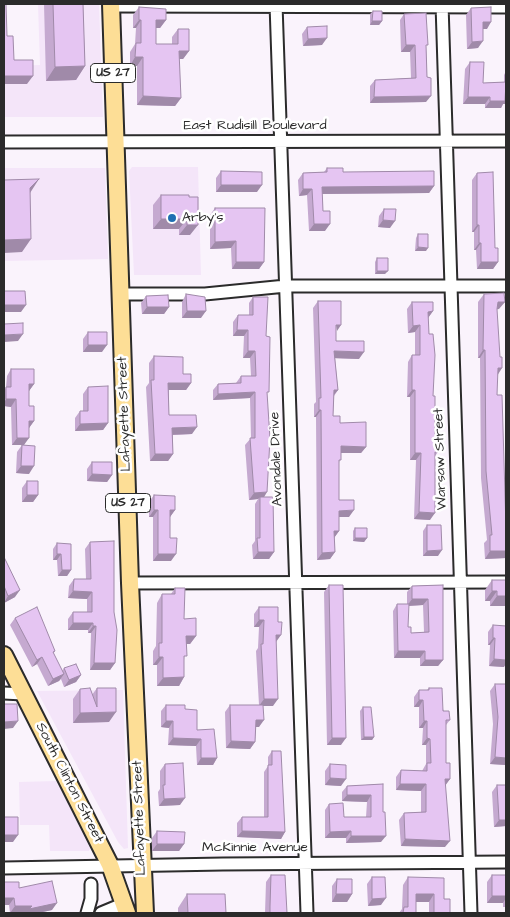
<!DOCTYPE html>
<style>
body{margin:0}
#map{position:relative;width:510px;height:917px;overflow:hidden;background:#faf3fc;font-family:"Architects Daughter",sans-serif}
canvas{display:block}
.frame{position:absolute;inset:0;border:5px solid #2b2b2b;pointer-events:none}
</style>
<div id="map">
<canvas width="510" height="917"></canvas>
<div class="frame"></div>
</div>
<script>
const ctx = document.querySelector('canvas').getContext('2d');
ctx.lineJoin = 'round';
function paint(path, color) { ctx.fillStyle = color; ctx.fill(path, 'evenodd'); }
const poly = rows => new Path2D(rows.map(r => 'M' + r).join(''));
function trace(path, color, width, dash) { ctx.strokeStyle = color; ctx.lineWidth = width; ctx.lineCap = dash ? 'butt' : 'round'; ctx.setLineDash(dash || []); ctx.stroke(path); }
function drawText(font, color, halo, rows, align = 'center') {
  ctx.font = font + ' "Architects Daughter",sans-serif'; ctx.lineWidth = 5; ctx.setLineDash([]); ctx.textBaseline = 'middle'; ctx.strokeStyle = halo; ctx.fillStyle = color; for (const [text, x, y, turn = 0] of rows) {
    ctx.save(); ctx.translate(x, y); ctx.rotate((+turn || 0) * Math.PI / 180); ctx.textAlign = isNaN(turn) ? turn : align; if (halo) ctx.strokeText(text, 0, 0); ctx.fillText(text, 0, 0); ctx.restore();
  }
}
const built = poly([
 [38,4,99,4,103,117,4,117,4,66,40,65],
 [132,167,198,167,201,275,134,275,129,171],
 [4,168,105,168,108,259,4,261],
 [123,690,128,848,124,849,118,842,37,691],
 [56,781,91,846,89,851,50,851,49,825,20,825,19,782]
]);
const minor = poly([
 [276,4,307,913],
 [442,4,471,913],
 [111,6,506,7],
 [4,142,506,141],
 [121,294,205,294,286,286,506,286],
 [130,583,506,582],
 [4,693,23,694],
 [4,868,223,864,506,862],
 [87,913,91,899,91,884],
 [101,913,125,903]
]);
const highway = poly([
 [111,4,130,583,145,913],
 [4,655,110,865,127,913]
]);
const wall = poly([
 [44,4,83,4,85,66,76,80,46,81],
 [139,7,166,20,160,28,156,28,156,44,172,44,172,37,178,29,189,51,183,59,179,59,181,98,175,106,137,105,137,66,130,66,130,52,135,44,136,28,133,28,133,15],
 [471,8,487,29,483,29,478,48,467,49,466,15],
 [373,11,382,21,379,25,370,25,370,14],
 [404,14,426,47,427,77,426,102,370,103,370,86,375,80,411,78,410,52,401,52,400,20],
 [307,27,322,45,303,46,302,34],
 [470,62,483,83,504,82,504,75,506,71,506,104,503,104,501,108,485,108,485,104,463,104,465,69],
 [327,168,343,172,434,186,429,193,322,194,323,211,325,231,309,231,307,195,299,196,298,180,303,173,324,172],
 [221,171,257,192,216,192,216,178],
 [477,173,498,262,493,269,477,269,476,250,474,250,474,232,472,232,472,180],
 [161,195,189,195,190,235,179,235,179,229,153,229,153,205],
 [215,208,264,262,259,269,232,269,231,248,210,249,210,215],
 [384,209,390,228,378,227,379,216],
 [418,234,426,251,415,251,416,238],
 [377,258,385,274,375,274,375,262],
 [186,294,201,318,182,318,182,302],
 [484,294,499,309,497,309,497,395,506,528,506,558,485,559,484,543,487,540,481,478,480,358,478,358,478,302],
 [146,296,169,307,164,314,142,314,141,303],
 [253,297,266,336,267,394,264,497,274,552,269,559,253,559,252,545,255,541,255,504,258,499,249,500,245,445,251,438,250,398,213,400,213,390,218,384,236,383,241,376,251,376,250,358,243,358,244,336,233,336,233,322,238,315,249,315,249,303],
 [318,301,336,331,336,341,359,359,335,358,338,390,334,396,333,416,366,447,361,453,341,453,339,463,339,500,349,517,339,517,339,531,334,538,335,552,330,559,317,560,316,417,314,417,314,404,316,402,313,308],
 [412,302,433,311,428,318,429,334,435,436,438,452,435,456,430,520,414,519,416,460,410,460,410,397,407,397,408,362,412,355,415,355,415,332,408,333,407,309],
 [88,332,102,352,83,352,83,339],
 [154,356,183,374,191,383,186,390,169,390,169,415,192,434,173,435,173,454,168,461,150,461,146,387,149,383,149,363],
 [11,369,34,384,29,391,29,406,34,421,29,428,24,445,12,445,11,407,4,406,4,391,6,387,7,376],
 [88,387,108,423,103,430,75,431,75,418,80,411,83,411,83,394],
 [22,445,29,474,16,473,17,452],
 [92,462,112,475,107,482,87,481,87,469],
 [27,481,38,495,33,502,22,502,22,488],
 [154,495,175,510,170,517,170,538,171,561,153,561,153,517,149,517,149,502],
 [427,525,438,556,423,556,423,531],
 [355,528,367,538,364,542,353,541,353,531],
 [90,542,115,663,110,670,90,670,91,633,88,633,88,630,68,630,68,619,73,612,87,612,87,599,68,598,69,586,74,579,86,579,85,549],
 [57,543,71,570,67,576,58,576,57,560,53,560,53,549],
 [4,557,15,597,4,603],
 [492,580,506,580,506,606,490,606,490,601,485,601,485,590],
 [329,585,341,745,327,745,324,592],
 [443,585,443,660,438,666,420,666,420,658,394,658,393,611,397,604,407,604,407,592,412,586],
 [423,605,424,632,411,633,408,627,408,606],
 [175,588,184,619,196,636,190,644,186,644,184,660,184,677,179,686,157,686,157,665,153,665,153,651,156,646,157,603,162,594,171,594],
 [259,607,276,642,273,706,263,706,259,727,256,727,255,742,250,749,226,748,225,712,230,705,259,705,256,651,258,648,259,627,254,627,254,614],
 [15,618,55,651,53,654,62,671,64,668,81,675,76,682,64,687,61,679,59,681,48,686,37,664,32,667,10,625],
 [493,625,504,667,489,666,490,645,488,645,488,632],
 [495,684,506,765,490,764,493,724,490,691],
 [97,688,109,722,73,723,73,699,80,689,92,695],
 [429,688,450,720,446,725,446,763,450,779,445,785,445,847,401,846,399,820,404,813,421,812,421,791,396,790,396,777,401,770,422,771,426,764,426,745,422,745,423,728,419,728,419,707,414,707,414,697,419,690,427,690],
 [166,705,185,709,197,730,217,758,213,765,197,765,196,746,168,745,169,728,161,727,161,711],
 [363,707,374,737,372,740,361,740,360,711],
 [272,751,285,832,281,839,237,837,237,823,242,817,264,817,264,772,268,766,268,757],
 [165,764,180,805,159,806,158,792,160,789,160,771],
 [330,764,341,786,325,785,325,771],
 [383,784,381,842,346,843,346,838,325,838,325,810,329,804,344,817,366,817,367,802,342,801,342,792,347,786],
 [497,785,506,826,494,827,492,792],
 [157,831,184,844,179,851,152,851,152,838],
 [271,875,287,913,265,913,266,882],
 [492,875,506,875,506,907,503,907,503,903,487,903,487,882],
 [372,877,381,905,368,906,367,884],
 [408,877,444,899,450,913,429,913,429,902,416,902,416,913,399,913,402,909,403,885],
 [337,879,352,894,347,902,332,902,332,886],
 [19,888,52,910,38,913,10,913,9,905,4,905],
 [187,894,226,913,178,913,178,908]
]);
const shadedWall = poly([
 [139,20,141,20,136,28,133,28],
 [156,20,166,20,160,28,150,28],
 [372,21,382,21,379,25,370,25],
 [483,22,491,22,487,29,478,29],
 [327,38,322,45,303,46,308,39],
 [483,41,478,48,467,49,472,42],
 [406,45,415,45,410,52,401,52],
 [179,51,189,51,183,59,173,59],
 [135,57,143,57,137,66,130,66],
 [85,66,76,80,46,81,55,67],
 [4,76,33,76,27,84,4,84],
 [143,96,181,98,175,106,137,105],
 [431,96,426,102,370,103,374,97],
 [468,97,490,97,485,104,463,104],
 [505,97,506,97,506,104,503,104,501,108,485,108,490,101],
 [39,179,30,193,30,188],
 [221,185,262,185,257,192,216,192],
 [434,186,429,193,317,194,322,187],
 [303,189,312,189,307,195,299,196],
 [161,219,187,219,179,229,153,229],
 [383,220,395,221,390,228,378,227],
 [314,224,330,224,325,231,309,231],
 [187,225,198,225,190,235,179,235],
 [477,225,479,225,474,232,472,232],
 [31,239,22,252,4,253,4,240],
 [236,241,231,248,210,249,215,242],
 [479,243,481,243,476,250,474,250],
 [418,247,428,248,426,251,415,251],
 [236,262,264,262,259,269,232,269],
 [481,262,498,262,493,269,477,269],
 [377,271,388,271,385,274,375,274],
 [498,302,505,302,499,309,493,310],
 [4,305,26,305,21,312,4,312],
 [147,307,169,307,164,314,142,314],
 [187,311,206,311,201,318,182,318],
 [433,311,428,318,428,312],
 [336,325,341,325,337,331],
 [420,325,415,332,408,333,413,326],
 [237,330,248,330,244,336,233,336],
 [23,334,18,341,4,342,4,335],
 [88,345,107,345,102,352,83,352],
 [483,350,485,350,480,358,478,358],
 [248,351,255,351,250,358,243,358],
 [334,351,364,352,359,359,330,358],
 [498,368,502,368,497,376],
 [168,383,191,383,186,390,163,390],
 [29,384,34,384,29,391],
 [334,390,338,390,333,396],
 [412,390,415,390,410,397,407,397],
 [255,392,250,398,213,400,218,394],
 [6,399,16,399,11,407,4,406,4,403],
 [319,410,321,410,316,417,314,417],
 [29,421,34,421,29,428],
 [108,423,103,430,75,431,80,424],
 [197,427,192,434,167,435,172,428],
 [17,438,29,438,24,445,12,445],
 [341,446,366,447,361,453,336,453],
 [415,453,421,453,416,460,410,460],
 [155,454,173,454,168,461,150,461],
 [21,466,34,466,29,474,16,473],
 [92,474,112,475,107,482,87,481],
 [267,492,263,499,260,497,258,499,249,500,254,493],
 [27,495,38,495,33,502,22,502],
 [154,510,158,510,153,517,149,517],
 [170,510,175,510,170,517],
 [354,510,349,517,334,517,339,511],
 [419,512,435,513,430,520,414,519],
 [334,531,339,531,334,538],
 [355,538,367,538,364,542,353,541],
 [442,550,438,556,423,556,427,551],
 [490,551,506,551,506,558,485,559],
 [258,552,274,552,269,559,253,559],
 [335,552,330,559,317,560,322,553],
 [57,554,61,554,57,560,53,560],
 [158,554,176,554,171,561,153,561],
 [62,570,71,570,67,576,58,576],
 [20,590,15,597,4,603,8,596],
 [73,591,92,592,87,599,68,598],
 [492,591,497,591,490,601,485,601],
 [497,596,506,596,506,606,490,606],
 [412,599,428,599,423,605,407,606],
 [259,620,264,620,259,627,254,627],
 [73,623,93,623,88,630,68,630],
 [93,626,96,626,91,633,88,633],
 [276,635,281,635,276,642],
 [186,636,196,636,190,644,181,644],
 [493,638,495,638,490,645,488,645],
 [398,651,425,651,420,658,394,658],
 [42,657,37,664,32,667,37,660],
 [159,657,163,657,157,665,153,665],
 [494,659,506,660,506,664,504,667,489,666],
 [425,660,443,660,438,666,420,666],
 [94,663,115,663,110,670,90,670],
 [64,674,59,681,48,686,53,679],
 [81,675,76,682,64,687,69,680],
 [184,677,179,686,157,686,163,678],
 [264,699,278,699,273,706,259,706],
 [419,700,423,700,419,707,414,707],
 [116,712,109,722,73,723,80,713],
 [256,720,264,720,259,727,251,727],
 [18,721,13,728,4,729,4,722],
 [166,721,173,721,169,728,161,727],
 [424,721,427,721,423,728,419,728],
 [364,737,374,737,372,740,361,740],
 [173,738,201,739,196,746,168,745],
 [332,738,346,738,341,745,327,745],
 [427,738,430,739,426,745,422,745],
 [231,741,255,742,250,749,226,748],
 [495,757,506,758,506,765,490,764],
 [201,758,217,758,213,765,197,765],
 [330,778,346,779,341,786,325,785],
 [445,779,450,779,445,786],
 [400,784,426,784,421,791,396,790],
 [347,795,371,795,367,802,342,801],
 [185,798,180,805,159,806,164,799],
 [499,820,506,820,506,826,494,827],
 [242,831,285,832,281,839,237,837],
 [351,831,346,838,325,838,330,832],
 [4,835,18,835,13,842,4,842],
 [351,836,386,836,381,842,346,843],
 [405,839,450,841,445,847,401,846],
 [157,844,184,844,179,851,152,851],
 [336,894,352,894,347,902,332,902],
 [416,894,434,894,429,902,411,902],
 [492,896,506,896,506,898,503,903,487,903],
 [4,898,14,898,9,905,4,905],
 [386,898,381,905,368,906,372,899],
 [57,903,52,910,38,913,10,913,15,906]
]);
const building = poly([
 [4,4,6,4,7,36,13,36,14,60,33,60,33,76,4,76,4,4],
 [53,4,83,4,85,66,55,67,53,4],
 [139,7,166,9,166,20,156,20,156,44,178,44,178,29,189,29,189,51,179,51,181,98,143,96,143,57,135,57,136,43,141,43,141,20,139,20,139,7],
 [491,7,491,22,483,22,483,41,472,42,471,8,491,7],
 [373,11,382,11,382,21,372,21,373,11],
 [426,13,428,45,426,45,427,77,431,78,431,96,374,97,375,80,416,78,415,45,406,45,404,14,426,13],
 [327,26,327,38,308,39,307,27,327,26],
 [470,62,484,62,483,83,506,82,505,101,490,101,490,97,468,97,470,62],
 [327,168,343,168,343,172,434,171,434,186,322,187,323,211,330,211,330,224,314,224,312,189,303,189,303,173,327,172,327,168],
 [221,171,262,172,262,185,221,185,221,171],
 [493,172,495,248,498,248,498,262,481,262,481,243,479,243,479,225,477,225,477,173,493,172],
 [39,179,30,188,31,239,4,240,4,180,39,179],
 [161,195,189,195,189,197,198,197,198,225,187,225,187,219,161,219,161,195],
 [215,208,265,208,264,262,236,262,236,241,215,242,215,208],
 [384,209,396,209,395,221,383,220,384,209],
 [418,234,428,234,428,248,418,247,418,234],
 [377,258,388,258,388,271,377,271,377,258],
 [4,291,25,291,26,305,4,305,4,291],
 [504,293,505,302,498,302,497,309,500,357,502,357,502,368,498,368,497,395,502,395,506,528,506,551,490,551,490,535,492,535,486,471,485,350,483,350,484,294,504,293],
 [186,294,205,297,206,311,187,311,186,294],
 [168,295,169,307,147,307,146,296,168,295],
 [253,297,268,297,266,336,270,337,269,392,267,392,270,439,267,492,254,493,250,438,255,438,255,392,218,394,218,384,241,383,241,376,256,376,255,351,248,351,248,330,237,330,238,315,253,315,253,297],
 [318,301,341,301,341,325,336,325,336,341,364,341,364,352,334,351,338,390,334,390,333,416,340,416,340,423,366,422,366,447,341,446,341,460,339,460,339,500,354,500,354,510,339,511,339,531,334,531,335,552,322,553,321,410,319,410,319,398,321,398,318,301],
 [412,302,433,302,433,311,428,312,429,334,433,334,435,355,433,396,435,396,435,436,437,436,438,452,435,452,435,513,419,512,421,453,415,453,415,390,412,390,412,355,420,355,420,325,413,326,412,302],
 [23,323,23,334,4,335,4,324,23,323],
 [88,332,107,332,107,345,88,345,88,332],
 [154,356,183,357,183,374,191,374,191,383,168,383,169,415,196,415,197,427,172,428,173,454,155,454,151,380,154,380,154,356],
 [11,369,34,369,34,384,29,384,29,406,34,406,34,421,29,421,29,438,17,438,16,399,6,399,6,387,11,387,11,369],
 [108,386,108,423,80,424,80,411,88,411,88,387,108,386],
 [22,445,35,446,34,466,21,466,22,445],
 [92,462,112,462,112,475,92,474,92,462],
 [27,481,38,481,38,495,27,495,27,481],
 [154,495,175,496,175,510,170,510,170,538,177,538,176,554,158,554,158,510,154,510,154,495],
 [260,497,273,497,274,552,258,552,257,538,260,538,260,497],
 [427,525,441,525,442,550,427,551,427,525],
 [355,528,367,528,367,538,355,538,355,528],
 [114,541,114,612,117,630,115,663,94,663,96,626,93,626,93,623,73,623,73,612,92,612,92,592,73,591,74,579,91,579,90,542,114,541],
 [57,543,71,544,71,570,62,570,61,554,57,554,57,543],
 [4,557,20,590,8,596,4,586,4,557],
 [492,580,506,580,506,596,497,596,497,591,492,591,492,580],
 [329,585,343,585,346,738,332,738,329,585],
 [443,585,443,660,425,660,425,651,398,651,397,604,409,604,408,627,411,627,411,633,429,632,428,599,412,599,412,586,443,585],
 [175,588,185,588,184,619,196,618,196,636,186,636,187,656,184,656,184,677,163,678,163,657,159,657,159,643,162,643,162,594,175,594,175,588],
 [37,607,55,651,53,652,64,674,53,679,42,657,37,660,15,618,37,607],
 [259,607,278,607,278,622,282,622,281,635,276,635,278,699,264,699,261,644,263,644,264,620,259,620,259,607],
 [493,625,506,626,506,660,494,659,495,638,493,638,493,625],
 [76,664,81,675,69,680,64,668,76,664],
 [495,684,506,684,506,758,495,757,498,717,495,684],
 [90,688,97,707,97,688,116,688,116,712,80,713,80,689,90,688],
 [429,688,442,688,443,711,449,711,450,720,446,720,446,763,450,763,450,779,445,779,450,841,405,839,404,813,426,812,426,784,400,784,401,770,427,771,427,763,431,763,430,739,427,738,427,721,424,721,423,700,419,700,419,690,429,690,429,688],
 [4,704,17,704,18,721,4,722,4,704],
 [166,705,185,705,185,709,197,710,197,730,214,729,217,758,201,758,201,739,173,738,173,721,166,721,166,705],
 [230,705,263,705,264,720,256,720,255,742,231,741,230,705],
 [363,707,371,707,374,737,364,737,363,707],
 [272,751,281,751,285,832,242,831,242,817,268,817,268,765,272,765,272,751],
 [183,763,185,798,164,799,163,785,165,785,165,764,183,763],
 [330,764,346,765,346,779,330,778,330,764],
 [383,784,383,812,385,812,386,836,351,836,351,831,330,832,329,804,343,803,344,817,371,817,371,795,347,795,347,786,383,784],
 [497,785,506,785,506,820,499,820,497,785],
 [4,817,18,817,18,835,4,835,4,817],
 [157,831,185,832,184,844,157,844,157,831],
 [271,875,285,875,287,913,270,913,270,906,271,875],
 [492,875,506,875,506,896,492,896,492,875],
 [372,877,385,877,386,898,372,899,372,877],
 [408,877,444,878,444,899,450,899,450,913,434,913,434,894,416,894,416,913,403,913,404,907,408,907,408,877],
 [337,879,352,879,352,894,336,894,337,879],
 [52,881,57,903,29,909,32,906,15,906,14,898,4,898,4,882,19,882,19,888,52,881],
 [187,894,225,894,226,913,188,913,187,894]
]);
const markers = [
 [172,218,5,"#1f6fb2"]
];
const shields = [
 [113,73,45],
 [128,503,45]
];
const shieldNames = [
 ["US 27",113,73],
 ["US 27",128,503]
];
const streetNames = [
 ["East Rudisill Boulevard",255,126],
 ["Lafayette Street",125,414,-92],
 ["Avondale Drive",277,459,-92],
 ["Warsaw Street",441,459,-92],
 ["South Clinton Street",69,783,63],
 ["Lafayette Street",140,818,-92],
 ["McKinnie Avenue",255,848]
];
const poiNames = [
 ["Arby's",182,218]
];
paint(built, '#f4e5f9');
trace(minor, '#2b2b2b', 15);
trace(highway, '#2b2b2b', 20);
trace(minor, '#fff', 11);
trace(highway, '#fdde96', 16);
paint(wall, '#c5a9d0');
paint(shadedWall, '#a08aa9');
paint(building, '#e5c5f2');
trace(building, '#a08aa9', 1);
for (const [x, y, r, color] of markers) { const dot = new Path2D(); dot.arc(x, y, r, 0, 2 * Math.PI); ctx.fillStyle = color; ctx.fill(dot); trace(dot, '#fff', 2); }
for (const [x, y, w] of shields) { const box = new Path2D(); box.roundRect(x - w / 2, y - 9.5, w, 19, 4); ctx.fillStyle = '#fff'; ctx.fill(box); trace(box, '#2b2b2b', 1); }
drawText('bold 12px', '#2b2b2b', null, shieldNames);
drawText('14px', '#2b2b2b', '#fff', streetNames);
drawText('14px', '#2b2b2b', '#fff', poiNames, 'left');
</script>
